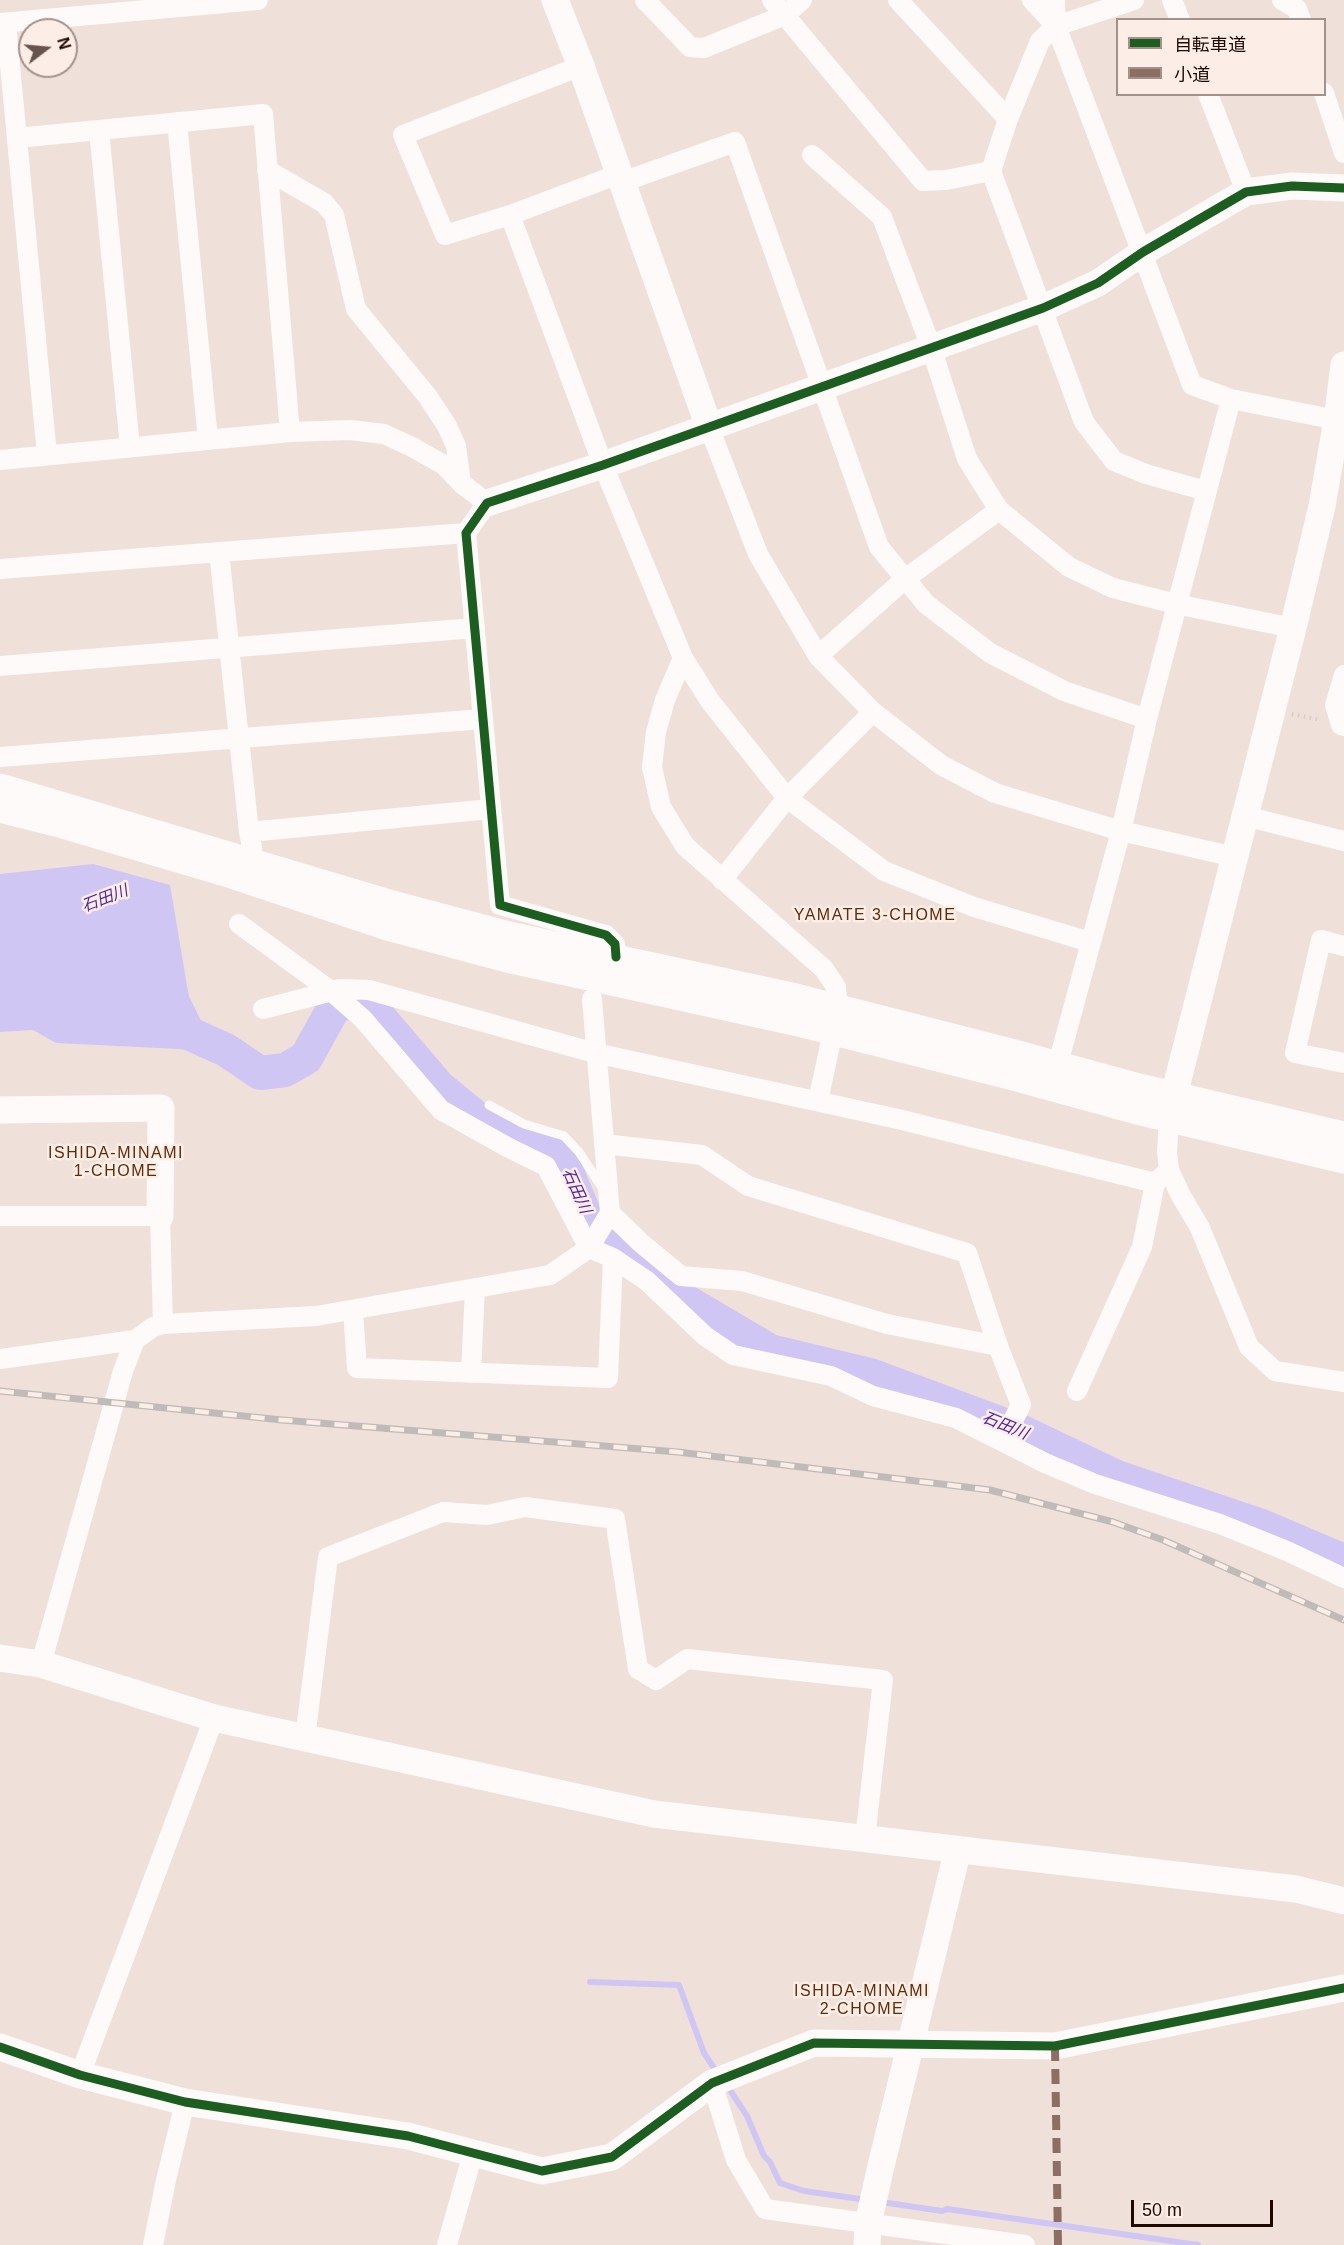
<!DOCTYPE html>
<meta charset="utf-8">
<style>
body{margin:0}
#map{position:relative;width:1344px;height:2245px;overflow:hidden;background:#efe1d9;font-family:Helvetica,"Noto Sans JP",sans-serif}
canvas{display:block}
.legend{position:absolute;left:1116px;top:18px;width:210px;height:78px;box-sizing:border-box;background:#fceee7;border:2px solid #a3928b;margin:0;padding:8px 10px;list-style:none;font-size:18px;color:#1e0800}
.legend li{display:flex;align-items:center;gap:12px;height:30px}
.legend b{width:30px;border:2px solid #a3928b}
.north{position:absolute;left:18px;top:18px;width:60px;height:60px;box-sizing:border-box;background:#fceee7;border:2px solid #a3928b;border-radius:50%;rotate:74deg;font-size:16px;font-weight:700;line-height:24px;text-align:center;color:#1e0800}
.north::after{content:'';display:block;margin:auto;width:21px;height:27px;background:#67544c;clip-path:polygon(50% 0,100% 100%,50% 72%,0 100%)}
.scale{position:absolute;left:1131px;top:2200px;width:142px;height:27px;box-sizing:border-box;border:3px solid #1e0800;border-top:0;padding-left:8px;font-size:18px;line-height:21px;white-space:nowrap;color:#1e0800;-webkit-text-stroke:4px #fceee7;paint-order:stroke}
</style>
<div id="map">
<canvas width="1344" height="2245"></canvas>
<ul class="legend">
<li><b style="height:8px;background:#1b5e20"></b>自転車道</li>
<li><b style="height:8px;background:#8d6e63"></b>小道</li>
</ul>
<div class="north">N</div>
<div class="scale">50 m</div>
</div>
<script>
const ctx = document.querySelector('canvas').getContext('2d');
ctx.lineJoin = 'round';
function paint(path, color) { ctx.fillStyle = color; ctx.fill(path, 'evenodd'); }
const poly = rows => new Path2D(rows.map(r => 'M' + r).join(''));
function trace(path, color, width, dash) { ctx.strokeStyle = color; ctx.lineWidth = width; ctx.lineCap = dash ? 'butt' : 'round'; ctx.setLineDash(dash || []); ctx.stroke(path); }
function drawText(font, color, halo, rows, align = 'center') {
  ctx.font = font + ' Helvetica,"Noto Sans JP",sans-serif'; ctx.lineWidth = 5; ctx.setLineDash([]); ctx.textBaseline = 'middle'; ctx.strokeStyle = halo; ctx.fillStyle = color; for (const [text, x, y, turn = 0] of rows) {
    ctx.save(); ctx.translate(x, y); ctx.rotate((+turn || 0) * Math.PI / 180); ctx.textAlign = isNaN(turn) ? turn : align; if (halo) ctx.strokeText(text, 0, 0); ctx.fillText(text, 0, 0); ctx.restore();
  }
}
const water = poly([
 [93,864,170,885,198,1050,56,1043,33,1030,0,1032,0,874]
]);
const stream = poly([
 [590,1982,679,1985,704,2053,718,2074],
 [726,2084,747,2116,764,2156,770,2162,780,2183,804,2191,867,2200],
 [881,2202,942,2211,947,2209,1198,2245]
]);
const river = poly([
 [171,998,188,1033,226,1050,260,1073,285,1070,306,1058,337,1002,369,1005,438,1086,484,1124,561,1158,586,1217,687,1302,770,1351,870,1375,1018,1430,1117,1477,1259,1525,1344,1561]
]);
const path = poly([
 [1292,714,1320,720]
]);
const lane = poly([
 [489,1105,524,1124,564,1136,579,1152,603,1189]
]);
const street = poly([
 [645,0,690,47,704,48,785,15,802,0],
 [772,0,923,181,946,180,991,171],
 [898,0,1008,119],
 [1032,0,1056,26],
 [1055,0,1056,26,1192,385,1231,399,1337,420],
 [1134,0,1056,26,1040,41,1008,119,991,171,1084,422,1114,461,1146,474,1206,491],
 [1172,0,1180,20],
 [1282,0,1297,9,1301,20],
 [0,23,258,0],
 [6,23,47,455],
 [581,66,403,135,445,235,510,215,619,174],
 [1324,93,1344,153],
 [1208,94,1246,192],
 [177,122,208,440],
 [99,130,130,447],
 [17,138,263,114,290,432],
 [812,155,882,217,931,347,967,459,999,510,1069,567,1113,588,1176,604,1293,628],
 [267,170,324,203,334,215,356,309,428,397,447,426,456,446,461,483],
 [622,182,735,142,879,547,926,604,990,653,1064,691,1147,719],
 [510,215,603,465,683,658,710,701,787,798,884,871,974,907,1090,942],
 [709,427,758,554,818,656,873,712,941,765,995,793,1121,831,1235,857],
 [0,460,290,432,350,430,384,434,412,447,444,465,461,483,487,503,466,533,500,905,606,935,615,944,616,957],
 [219,552,249,832],
 [0,569,466,533],
 [818,656,905,579,999,510],
 [683,658,665,700,656,732,652,767,661,807,685,846,824,969,836,987,838,1008,818,1101],
 [0,666,475,628],
 [1344,675,1335,705,1341,725,1344,726],
 [0,757,483,719],
 [1245,816,1344,841],
 [250,861,252,847,249,832,491,809],
 [722,880,787,798,873,712],
 [239,924,331,991,363,1019,441,1110,509,1148,546,1166,589,1248,613,1258,647,1281,705,1336,733,1355,831,1376,873,1396,956,1418,1045,1463,1095,1484,1220,1524,1287,1551,1344,1578],
 [1344,946,1321,940,1295,1053,1344,1063],
 [263,1009,340,989,369,990,595,1053,898,1119,1155,1183,1169,1170],
 [1058,1064,1121,831,1147,719,1231,399],
 [1169,1118,1167,1152,1169,1170,1180,1194,1200,1228,1249,1347,1275,1371,1344,1382],
 [604,1144,702,1155,748,1186,967,1253,998,1346,887,1324,742,1281,681,1276,641,1243,610,1213],
 [0,1216,160,1216,163,1324],
 [353,1310,357,1368,608,1378,613,1258],
 [998,1346,1021,1405,1002,1441],
 [0,1359,135,1340],
 [471,1373,475,1288],
 [1077,1391,1142,1247,1155,1183],
 [41,1664,123,1371,135,1340,153,1327,163,1324,316,1316,550,1275,589,1248,610,1213,592,999],
 [305,1738,328,1557,443,1512,487,1515,525,1507,615,1519,638,1669,656,1680,687,1659,883,1680,865,1839],
 [80,2075,214,1718],
 [712,2083,736,2160,765,2209,1025,2245],
 [153,2245,166,2180,185,2102],
 [447,2245,473,2153]
]);
const secondary = poly([
 [555,0,581,66,709,427],
 [487,503,603,465,1043,308,1098,283,1143,252,1246,192,1292,186,1344,188],
 [0,787,389,903,509,935,796,997,1011,1052,1139,1087,1344,1135],
 [0,809,63,825,222,872,387,927,507,959,794,1022,1009,1076,1137,1111,1344,1160],
 [0,1110,161,1108,160,1216],
 [1170,1111,1293,628,1322,506,1337,420,1344,365],
 [0,1658,41,1664,214,1718,654,1814,1296,1889,1344,1901],
 [0,2047,80,2075,185,2102,408,2136,542,2171,612,2157,712,2083,814,2043,1055,2046,1344,1988],
 [867,2245,868,2224,881,2166,958,1849]
]);
const rail = poly([
 [0,1391,282,1420,678,1452,990,1490,1113,1522,1163,1540,1344,1620]
]);
const quiet = poly([
 [1055,2046,1058,2245]
]);
const cycleway = poly([
 [616,957,615,944,606,935,500,905,466,533,487,503,603,465,1043,308,1098,283,1143,252,1246,192,1292,186,1344,188],
 [0,2047,80,2075,185,2102,408,2136,542,2171,612,2157,712,2083,814,2043,1055,2046,1344,1988]
]);
const waterNames = [
 ["石田川",105,899,-21],
 ["石田川",576,1191,66],
 ["石田川",1005,1426,22]
];
const neighbourhoodNames = [
 ["YAMATE 3-CHOME",875,916],
 ["ISHIDA-MINAMI",116,1154],
 ["1-CHOME",116,1172],
 ["ISHIDA-MINAMI",862,1992],
 ["2-CHOME",862,2010]
];
paint(water, '#d0c6f4');
trace(stream, '#d0c6f4', 6);
trace(river, '#d0c6f4', 34);
trace(path, '#d2cdcb', 4, [1.5, 4.5]);
trace(lane, '#fdfaf9', 9);
trace(street, '#fdfaf9', 20);
trace(secondary, '#fdfaf9', 27);
trace(rail, '#bfbbb8', 7);
trace(rail, '#fceee7', 4.5, [14]);
trace(quiet, '#8d6e63', 8, [15, 8]);
trace(cycleway, '#1b5e20', 9);
drawText('italic 16px', '#4f25a7', '#fceee7', waterNames);
ctx.letterSpacing = '1.5px';
drawText('16px', '#602c07', '#fceee7', neighbourhoodNames);
ctx.letterSpacing = '0px';
</script>
